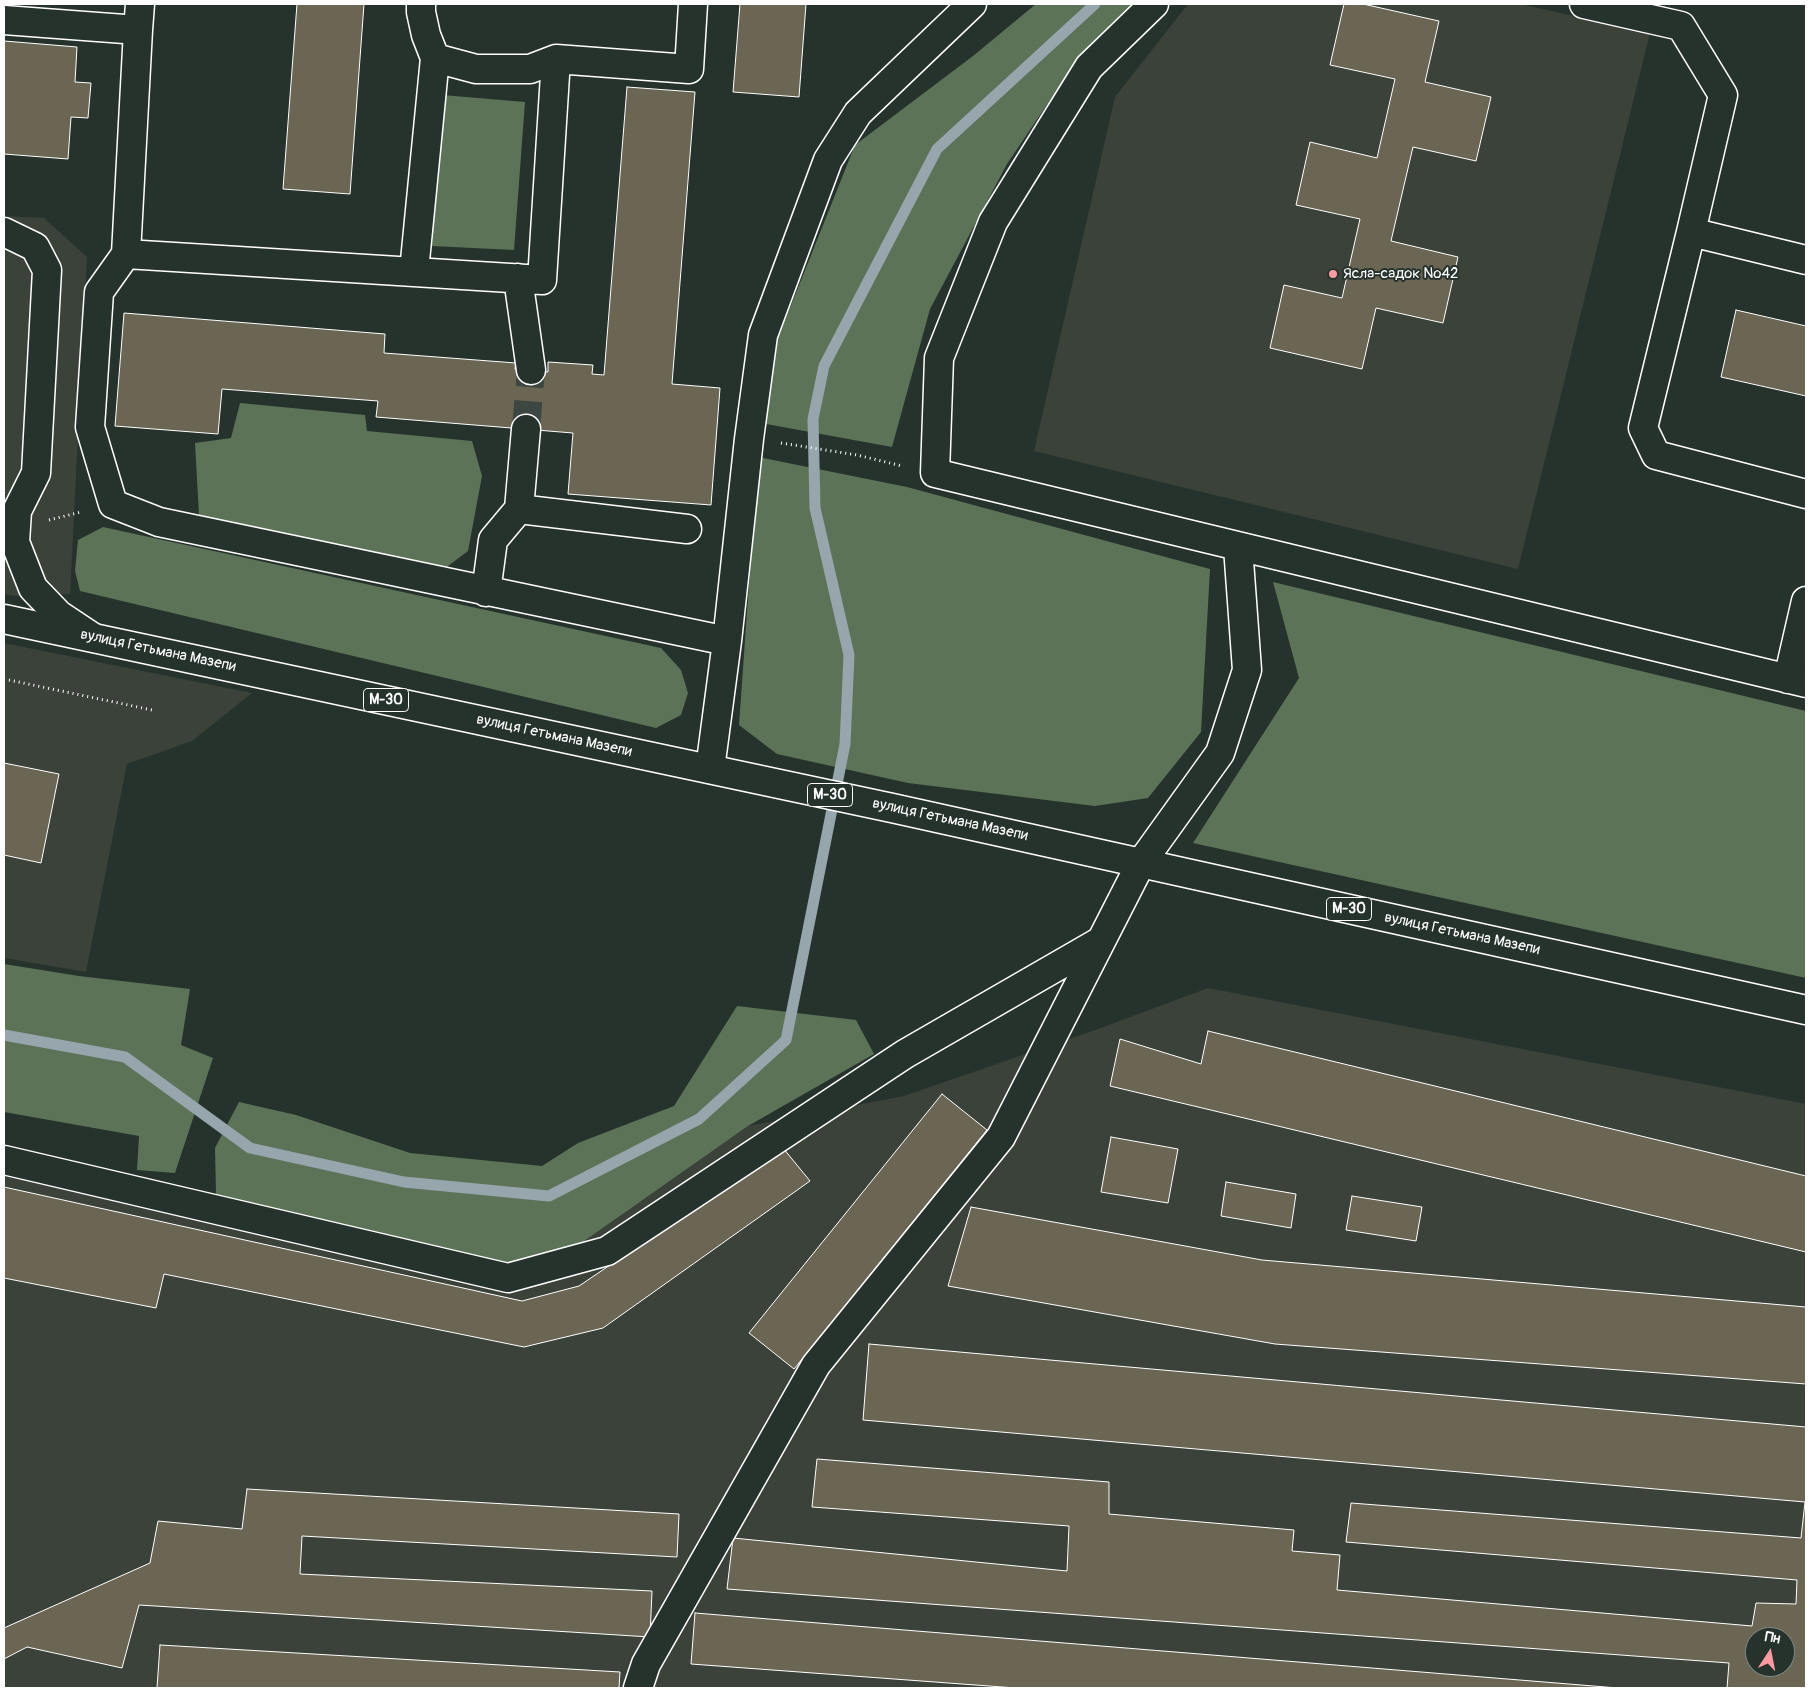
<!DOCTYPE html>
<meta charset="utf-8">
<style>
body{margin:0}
#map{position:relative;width:1810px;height:1692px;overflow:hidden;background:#26332d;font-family:Pangolin,sans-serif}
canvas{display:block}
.frame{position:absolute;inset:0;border:5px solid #fff;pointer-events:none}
.north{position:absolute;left:1745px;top:1627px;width:50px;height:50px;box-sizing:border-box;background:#26332d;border:1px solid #7d8581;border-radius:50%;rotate:11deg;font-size:14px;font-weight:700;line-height:20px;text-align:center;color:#fff}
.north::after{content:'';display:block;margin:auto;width:18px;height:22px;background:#ff9aa2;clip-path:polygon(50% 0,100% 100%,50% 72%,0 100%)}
</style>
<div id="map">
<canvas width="1810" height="1692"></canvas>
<div class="frame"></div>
<div class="north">Пн</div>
</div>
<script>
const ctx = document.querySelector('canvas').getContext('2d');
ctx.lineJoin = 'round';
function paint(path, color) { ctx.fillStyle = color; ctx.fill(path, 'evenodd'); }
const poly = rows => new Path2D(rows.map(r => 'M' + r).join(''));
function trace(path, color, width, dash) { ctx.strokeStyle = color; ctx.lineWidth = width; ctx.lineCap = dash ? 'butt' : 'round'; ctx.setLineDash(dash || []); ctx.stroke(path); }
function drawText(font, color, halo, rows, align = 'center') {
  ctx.font = font + ' Pangolin,sans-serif'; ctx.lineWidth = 4; ctx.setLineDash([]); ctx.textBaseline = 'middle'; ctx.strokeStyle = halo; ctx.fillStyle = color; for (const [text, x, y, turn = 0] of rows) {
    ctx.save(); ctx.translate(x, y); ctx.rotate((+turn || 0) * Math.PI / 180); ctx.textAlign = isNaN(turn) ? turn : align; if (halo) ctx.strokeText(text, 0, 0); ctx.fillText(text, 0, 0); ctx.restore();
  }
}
const built = poly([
 [1188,4,1520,4,1650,33,1518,569,1034,451,1115,97],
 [4,216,44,218,87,257,70,594,14,596,4,594],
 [4,643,252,693,192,741,127,764,86,972,4,958],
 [1208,988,1806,1104,1806,1688,4,1688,4,1175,382,1261,518,1288,748,1126,904,1096,1098,1029],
 [1755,1637,1785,1637,1785,1667,1755,1667]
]);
const green = poly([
 [1036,4,1139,4,1069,72,1007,164,930,309,892,447,766,424,776,343,855,145,973,56],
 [442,95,525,102,514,250,432,246],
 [240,403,365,415,367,431,472,441,482,476,468,551,440,572,199,515,195,443,231,438],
 [758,457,907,487,1210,569,1201,732,1148,798,1095,806,908,783,777,754,739,725],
 [103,527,661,648,681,670,688,693,681,715,656,728,80,591,75,571,78,540],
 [1273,582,1806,711,1806,978,1193,843,1299,678],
 [4,964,79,976,190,989,181,1045,213,1058,175,1173,137,1170,139,1136,4,1112],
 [737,1006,856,1020,874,1054,748,1126,573,1249,501,1264,216,1194,215,1148,239,1102,296,1115,410,1153,542,1166,578,1143,674,1106]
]);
const stream = poly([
 [4,1035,125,1057,250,1148,404,1182,549,1196,699,1119,786,1040,845,744,849,655,815,508,813,419,824,366,937,149,1095,4]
]);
const building = poly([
 [297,4,364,4,350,194,283,189,297,4],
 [740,4,806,4,799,97,733,92,740,4],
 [1344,4,1363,4,1439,21,1425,82,1491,97,1476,161,1413,147,1391,241,1458,257,1443,323,1376,308,1362,369,1270,348,1284,285,1342,298,1360,219,1296,205,1310,142,1377,158,1395,79,1330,65,1344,4],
 [4,41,77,47,75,82,91,83,88,118,71,117,68,159,4,154,4,41],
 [627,87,695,92,672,384,720,388,711,505,568,494,573,433,376,417,378,401,222,389,218,434,115,426,124,313,385,334,384,353,516,363,515,369,548,372,548,362,593,365,592,374,604,375,627,87],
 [1736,310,1806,326,1806,396,1721,377,1736,310],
 [4,763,59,774,41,863,4,855,4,763],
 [1208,1031,1806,1176,1806,1252,1110,1086,1120,1039,1201,1064,1208,1031],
 [942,1094,987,1130,794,1369,749,1333,942,1094],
 [1111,1137,1178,1149,1168,1203,1101,1192,1111,1137],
 [783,1148,810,1181,603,1328,524,1347,164,1274,156,1308,4,1278,4,1187,522,1301,579,1286,783,1148],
 [1226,1182,1296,1194,1291,1228,1221,1216,1226,1182],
 [1352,1196,1422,1207,1416,1241,1346,1230,1352,1196],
 [971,1207,1262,1260,1806,1307,1806,1384,1275,1344,948,1286,971,1207],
 [869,1344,1806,1427,1806,1688,1727,1688,1729,1663,727,1589,733,1538,1067,1571,1069,1526,812,1507,817,1459,1109,1482,1109,1514,1294,1530,1292,1551,1340,1555,1337,1590,1752,1626,1756,1603,1796,1604,1797,1580,1346,1542,1351,1503,1801,1538,1805,1502,863,1420,869,1344],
 [1755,1637,1785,1637,1785,1667,1755,1667,1755,1637],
 [247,1489,679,1514,677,1557,302,1536,300,1574,652,1591,650,1637,139,1605,122,1668,27,1647,4,1659,4,1628,150,1563,158,1521,242,1529,247,1489],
 [695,1613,1618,1688,1016,1688,691,1664,695,1613],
 [160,1645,620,1672,619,1688,157,1688,160,1645]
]);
const minorTunnel = poly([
 [526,429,531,370]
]);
const path = poly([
 [781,443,857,455,902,466],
 [49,520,81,512],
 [4,679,152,710]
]);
const minor = poly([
 [421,4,421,12,426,35,435,58],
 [1154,4,1089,67,993,222,939,358,935,473,1806,683],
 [1584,4,1681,26,1723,95,1691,232,1806,260],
 [4,20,138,30,126,254,99,292,90,427,113,504,159,522,727,641],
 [138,30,140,4],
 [4,232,35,247,47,270,36,473,17,511,15,542,33,588,59,615,92,637],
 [1691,232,1643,428,1656,455,1806,494],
 [126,254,542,280,556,59,689,69,693,4],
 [414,271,435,58,476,69,530,69,556,59],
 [518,278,531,370],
 [519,509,687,529],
 [486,592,493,540,519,509,526,429],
 [1788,679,1806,601],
 [710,769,727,641,749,439,763,335,828,160,858,113,972,4],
 [4,1160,508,1278,607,1251,905,1054,1101,941],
 [638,1688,646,1664,816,1365,1001,1137,1141,863,1220,753,1247,670,1238,547]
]);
const highway = poly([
 [4,619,892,808,1806,1010]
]);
const markers = [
 [1333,274,5,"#ff9aa2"]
];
const shields = [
 [386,700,45],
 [830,795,45],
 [1349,909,45]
];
const shieldNames = [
 ["М-30",386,700],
 ["М-30",830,795],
 ["М-30",1349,909]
];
const poiNames = [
 ["Ясла-садок №42",1343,274]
];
const streetNames = [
 ["вулиця Гетьмана Мазепи",158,651,12],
 ["вулиця Гетьмана Мазепи",554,736,12],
 ["вулиця Гетьмана Мазепи",950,820,12],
 ["вулиця Гетьмана Мазепи",1462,934,12]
];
paint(built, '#3b4239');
paint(green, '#5c7358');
trace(stream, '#97a5ac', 11);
paint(building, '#6b6654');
trace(building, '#fff', 1);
trace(minorTunnel, '#3c4742', 28, [28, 14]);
trace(minor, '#fff', 31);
trace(highway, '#fff', 31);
trace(path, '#fff', 3, [1, 4]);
trace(minor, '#26332d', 28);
trace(highway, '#26332d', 28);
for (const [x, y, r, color] of markers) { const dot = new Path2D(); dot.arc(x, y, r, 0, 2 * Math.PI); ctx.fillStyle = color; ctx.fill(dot); trace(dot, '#26332d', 2); }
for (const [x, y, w] of shields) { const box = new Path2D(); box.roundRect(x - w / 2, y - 11.5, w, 23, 4); ctx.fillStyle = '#26332d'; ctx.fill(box); trace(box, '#fff', 1); }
drawText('bold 14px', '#fff', null, shieldNames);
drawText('15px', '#fff', '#26332d', poiNames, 'left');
drawText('15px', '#fff', '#26332d', streetNames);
</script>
